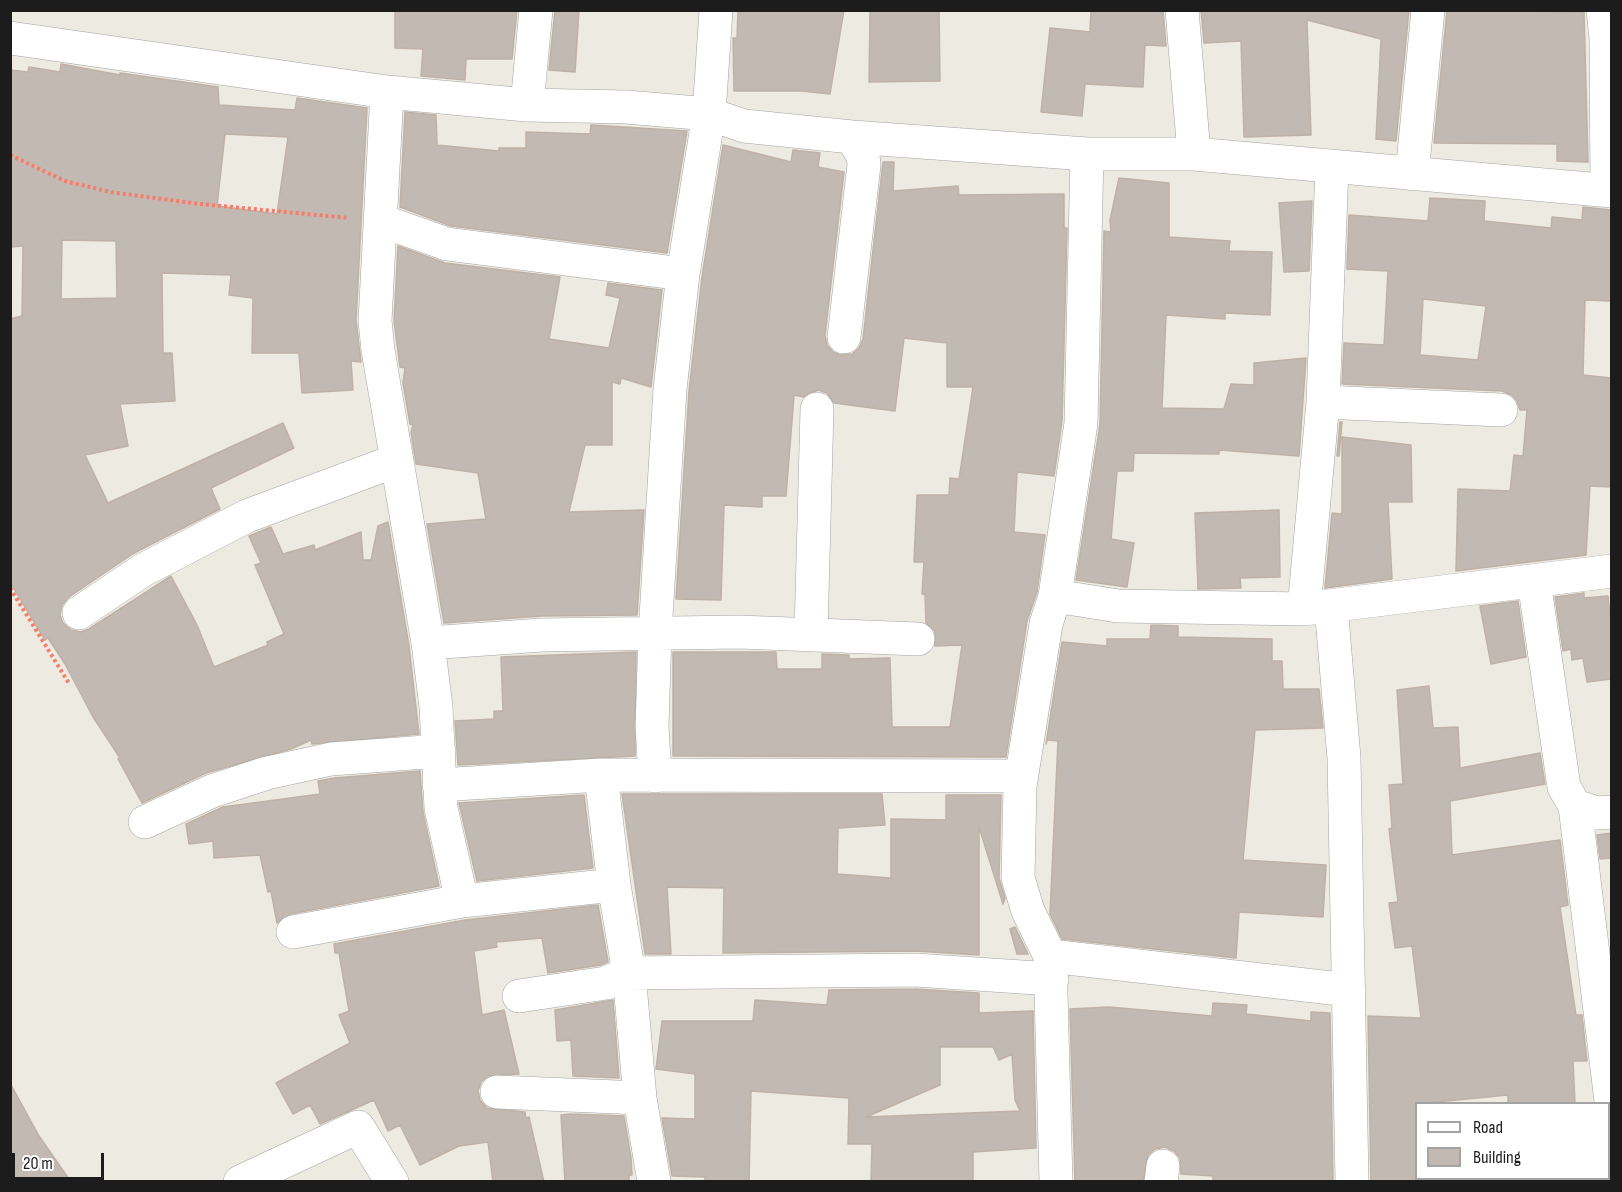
<!DOCTYPE html>
<style>
body{margin:0}
#map{position:relative;width:1622px;height:1192px;overflow:hidden;background:#edeae2;font-family:"Sofia Sans Condensed",sans-serif}
canvas{display:block}
.frame{position:absolute;inset:0;border:12px solid #1c1c1c;pointer-events:none}
.legend{position:absolute;left:1415px;top:1102px;width:195px;height:78px;box-sizing:border-box;background:#fff;border:2px solid #a4a4a4;margin:0;padding:8px 10px;list-style:none;font-size:18px;color:#1c1c1c}
.legend li{display:flex;align-items:center;gap:12px;height:30px}
.legend b{width:30px;border:2px solid #a4a4a4}
.scale{position:absolute;left:12px;top:1153px;width:92px;height:27px;box-sizing:border-box;border:3px solid #1c1c1c;border-top:0;padding-left:8px;font-size:18px;line-height:21px;white-space:nowrap;color:#1c1c1c;-webkit-text-stroke:4px #fff;paint-order:stroke}
</style>
<div id="map">
<canvas width="1622" height="1192"></canvas>
<div class="frame"></div>
<ul class="legend">
<li><b style="height:8px;background:#fff"></b>Road</li>
<li><b style="height:16px;background:#c2bab2"></b>Building</li>
</ul>
<div class="scale">20 m</div>
</div>
<script>
const ctx = document.querySelector('canvas').getContext('2d');
ctx.lineJoin = 'round';
function paint(path, color) { ctx.fillStyle = color; ctx.fill(path, 'evenodd'); }
const poly = rows => new Path2D(rows.map(r => 'M' + r).join(''));
function trace(path, color, width, dash) { ctx.strokeStyle = color; ctx.lineWidth = width; ctx.lineCap = dash ? 'butt' : 'round'; ctx.setLineDash(dash || []); ctx.stroke(path); }
const building = poly([
 [395,10,517,10,512,59,466,59,465,80,421,76,423,49,395,48,395,10],
 [555,10,579,10,575,72,549,70,555,10],
 [738,10,844,10,830,94,802,91,734,91,733,38,737,38,738,10],
 [870,10,939,10,940,81,869,82,870,10],
 [1091,10,1163,10,1166,46,1145,45,1143,87,1085,84,1082,116,1041,112,1050,28,1090,32,1091,10],
 [1201,10,1409,10,1396,141,1376,139,1381,39,1307,20,1311,135,1244,137,1241,41,1204,43,1201,10],
 [1447,10,1584,12,1588,162,1557,161,1557,144,1434,143,1447,10],
 [61,64,120,75,120,73,218,87,219,105,295,110,297,98,367,108,356,320,361,362,351,361,353,390,302,393,299,353,252,353,253,298,229,295,231,275,162,273,163,353,172,353,175,401,120,404,128,446,85,455,108,503,283,423,294,448,211,488,220,509,134,553,69,597,62,605,60,615,63,623,71,630,81,632,89,629,171,576,197,625,214,667,268,645,267,642,284,634,255,565,261,563,249,536,271,527,283,554,314,545,315,550,361,532,363,560,371,560,378,526,388,522,409,646,419,734,312,744,311,740,291,749,206,773,142,803,118,759,120,758,93,717,65,664,48,638,45,640,10,582,10,319,22,316,23,246,10,247,10,70,28,72,29,67,60,72,61,64],
 [225,134,288,137,277,214,217,206,225,134],
 [62,240,116,241,117,298,61,299,62,240],
 [405,112,436,115,437,145,499,151,499,148,526,148,526,132,590,134,591,125,687,131,667,253,451,226,400,207,405,112],
 [723,145,791,162,793,150,820,153,818,167,844,172,825,335,827,345,833,352,841,355,852,354,859,348,863,339,883,162,894,162,893,191,958,186,959,195,1064,194,1064,228,1067,228,1062,421,1054,476,1017,472,1014,532,1045,535,1037,592,1027,621,1006,757,673,756,673,652,776,652,777,669,822,669,822,654,849,655,849,659,890,658,892,727,950,727,962,645,935,646,935,631,926,623,925,594,922,594,924,562,914,562,917,495,949,495,950,478,959,479,973,387,947,387,947,343,904,338,895,411,834,403,827,393,818,390,803,397,794,395,786,496,762,496,762,507,724,505,721,600,676,599,689,391,702,277,723,145],
 [1119,178,1169,183,1169,237,1230,241,1229,251,1272,252,1270,315,1225,313,1225,319,1166,315,1162,408,1224,409,1231,384,1254,385,1254,363,1306,358,1299,456,1219,450,1219,454,1134,453,1133,471,1117,471,1111,539,1134,543,1127,587,1076,580,1100,424,1104,231,1111,232,1110,220,1119,178],
 [1430,198,1485,201,1484,221,1551,228,1552,217,1582,220,1583,207,1611,210,1611,301,1585,300,1583,375,1611,378,1611,487,1590,486,1586,555,1456,571,1458,489,1510,491,1514,455,1523,456,1527,410,1520,410,1517,401,1512,395,1502,391,1342,384,1344,343,1384,345,1388,271,1347,269,1349,215,1428,221,1430,198],
 [1423,299,1486,306,1478,360,1420,355,1423,299],
 [1312,201,1309,271,1284,272,1279,203,1312,201],
 [398,246,445,263,560,277,549,339,609,348,620,298,606,295,608,283,662,290,651,387,621,378,620,384,612,382,612,445,585,445,569,512,644,510,637,615,542,616,444,623,427,524,486,519,478,473,416,464,411,433,413,425,410,424,403,383,405,368,400,367,394,321,398,246],
 [1340,422,1342,422,1339,456,1337,456,1340,422],
 [1342,437,1411,445,1412,502,1388,502,1392,579,1325,588,1332,513,1342,514,1342,437],
 [1279,510,1280,577,1240,578,1241,588,1198,589,1195,513,1279,510],
 [1584,593,1584,598,1608,596,1611,625,1611,679,1587,682,1583,658,1572,660,1571,649,1563,651,1555,597,1584,593],
 [1518,601,1526,657,1491,664,1480,606,1518,601],
 [1151,625,1178,626,1178,637,1272,639,1272,661,1282,661,1283,689,1319,689,1323,728,1255,730,1243,860,1326,865,1323,917,1239,912,1236,958,1062,939,1050,914,1058,741,1047,740,1046,744,1062,642,1107,646,1107,639,1150,639,1151,625],
 [636,652,635,756,458,765,455,721,494,719,494,711,503,711,501,657,636,652],
 [1429,686,1433,728,1458,727,1460,768,1540,753,1545,784,1450,801,1452,855,1560,840,1568,905,1560,907,1576,1015,1582,1015,1587,1061,1573,1061,1575,1104,1508,1104,1508,1095,1416,1104,1416,1182,1371,1182,1368,1016,1421,1018,1412,946,1395,948,1389,903,1398,902,1389,829,1392,828,1389,785,1403,784,1397,690,1429,686],
 [420,771,423,812,439,886,290,914,277,923,271,891,268,892,260,855,214,858,213,841,189,844,186,824,223,807,320,794,318,781,334,778,420,771],
 [622,794,882,794,885,825,838,828,837,874,891,878,891,819,946,820,946,795,1001,795,999,878,1005,898,1003,904,979,827,979,955,915,951,723,953,724,888,667,887,671,954,645,954,622,794],
 [584,795,593,868,477,881,459,803,584,795],
 [1611,833,1611,858,1600,859,1597,835,1611,833],
 [598,905,608,962,601,965,548,973,542,938,496,942,497,947,474,951,482,1015,504,1010,519,1074,488,1076,481,1082,478,1091,480,1100,487,1108,525,1112,526,1118,529,1117,544,1182,493,1182,488,1142,459,1146,420,1165,400,1125,388,1131,374,1100,320,1124,310,1105,293,1114,276,1083,350,1043,339,1015,349,1011,339,953,335,953,334,944,465,920,598,905],
 [1015,927,1028,954,1017,954,1010,929,1015,927],
 [914,989,979,993,979,1013,1033,1011,1036,1148,973,1152,973,1182,871,1182,872,1144,848,1144,849,1098,751,1091,749,1182,705,1182,705,1177,672,1176,662,1118,695,1119,695,1074,656,1069,662,1021,753,1021,755,1000,827,1005,829,990,914,989],
 [940,1047,993,1047,999,1060,1012,1054,1015,1100,1020,1111,866,1117,940,1085,940,1047],
 [613,1000,619,1078,573,1076,571,1040,557,1041,555,1010,613,1000],
 [1213,1003,1247,1005,1246,1014,1311,1021,1311,1012,1330,1013,1333,1182,1213,1182,1213,1176,1181,1174,1180,1158,1174,1151,1165,1147,1155,1149,1148,1155,1143,1182,1075,1182,1070,1009,1109,1007,1212,1016,1213,1003],
 [10,1083,39,1136,71,1182,10,1182,10,1083],
 [571,1114,624,1116,631,1158,632,1175,629,1175,629,1182,565,1182,561,1115,571,1114]
]);
const path = poly([
 [10,155,65,181,110,192,200,204,349,218],
 [10,588,70,685]
]);
const minor = poly([
 [1182,10,1194,154],
 [1603,10,1606,38,1607,190],
 [10,38,387,92,527,105,626,107,709,114,744,126,852,137,1087,154,1194,154,1612,191],
 [387,92,375,321,378,350,428,643,436,707,441,808,462,901],
 [527,105,536,10],
 [1412,174,1428,10],
 [382,221,447,244,683,274],
 [844,337,864,165,863,156,852,137],
 [1323,402,1501,410],
 [1534,581,1564,787,1575,806,1597,813,1612,812],
 [1055,596,1118,606,1304,609,1612,571],
 [1331,606,1344,758,1352,1182],
 [1304,609,1323,402,1332,167],
 [79,613,143,570,247,516,395,461],
 [811,633,817,409],
 [428,643,542,635,739,632,918,639],
 [601,775,614,885],
 [655,776,652,727,655,633,670,389,683,274,709,114,716,10],
 [439,785,601,775,1022,776],
 [1575,806,1612,1109],
 [145,822,212,791,267,773,331,759,439,751],
 [293,932,462,901,614,885,629,973,606,983,519,996],
 [1050,956,1349,990],
 [497,1092,640,1098],
 [240,1182,358,1127,392,1182],
 [654,1182,640,1098,629,973,915,970,1052,979],
 [1056,1182,1050,956,1028,911,1018,878,1020,786,1046,624,1055,596,1081,423,1087,154],
 [1161,1182,1163,1166]
]);
paint(building, '#c2bab2');
trace(building, '#bfb1a5', 1.5);
trace(minor, '#a3a3a3', 34);
trace(path, '#f57d6b', 4, [3, 3]);
trace(minor, '#fff', 33);
</script>
